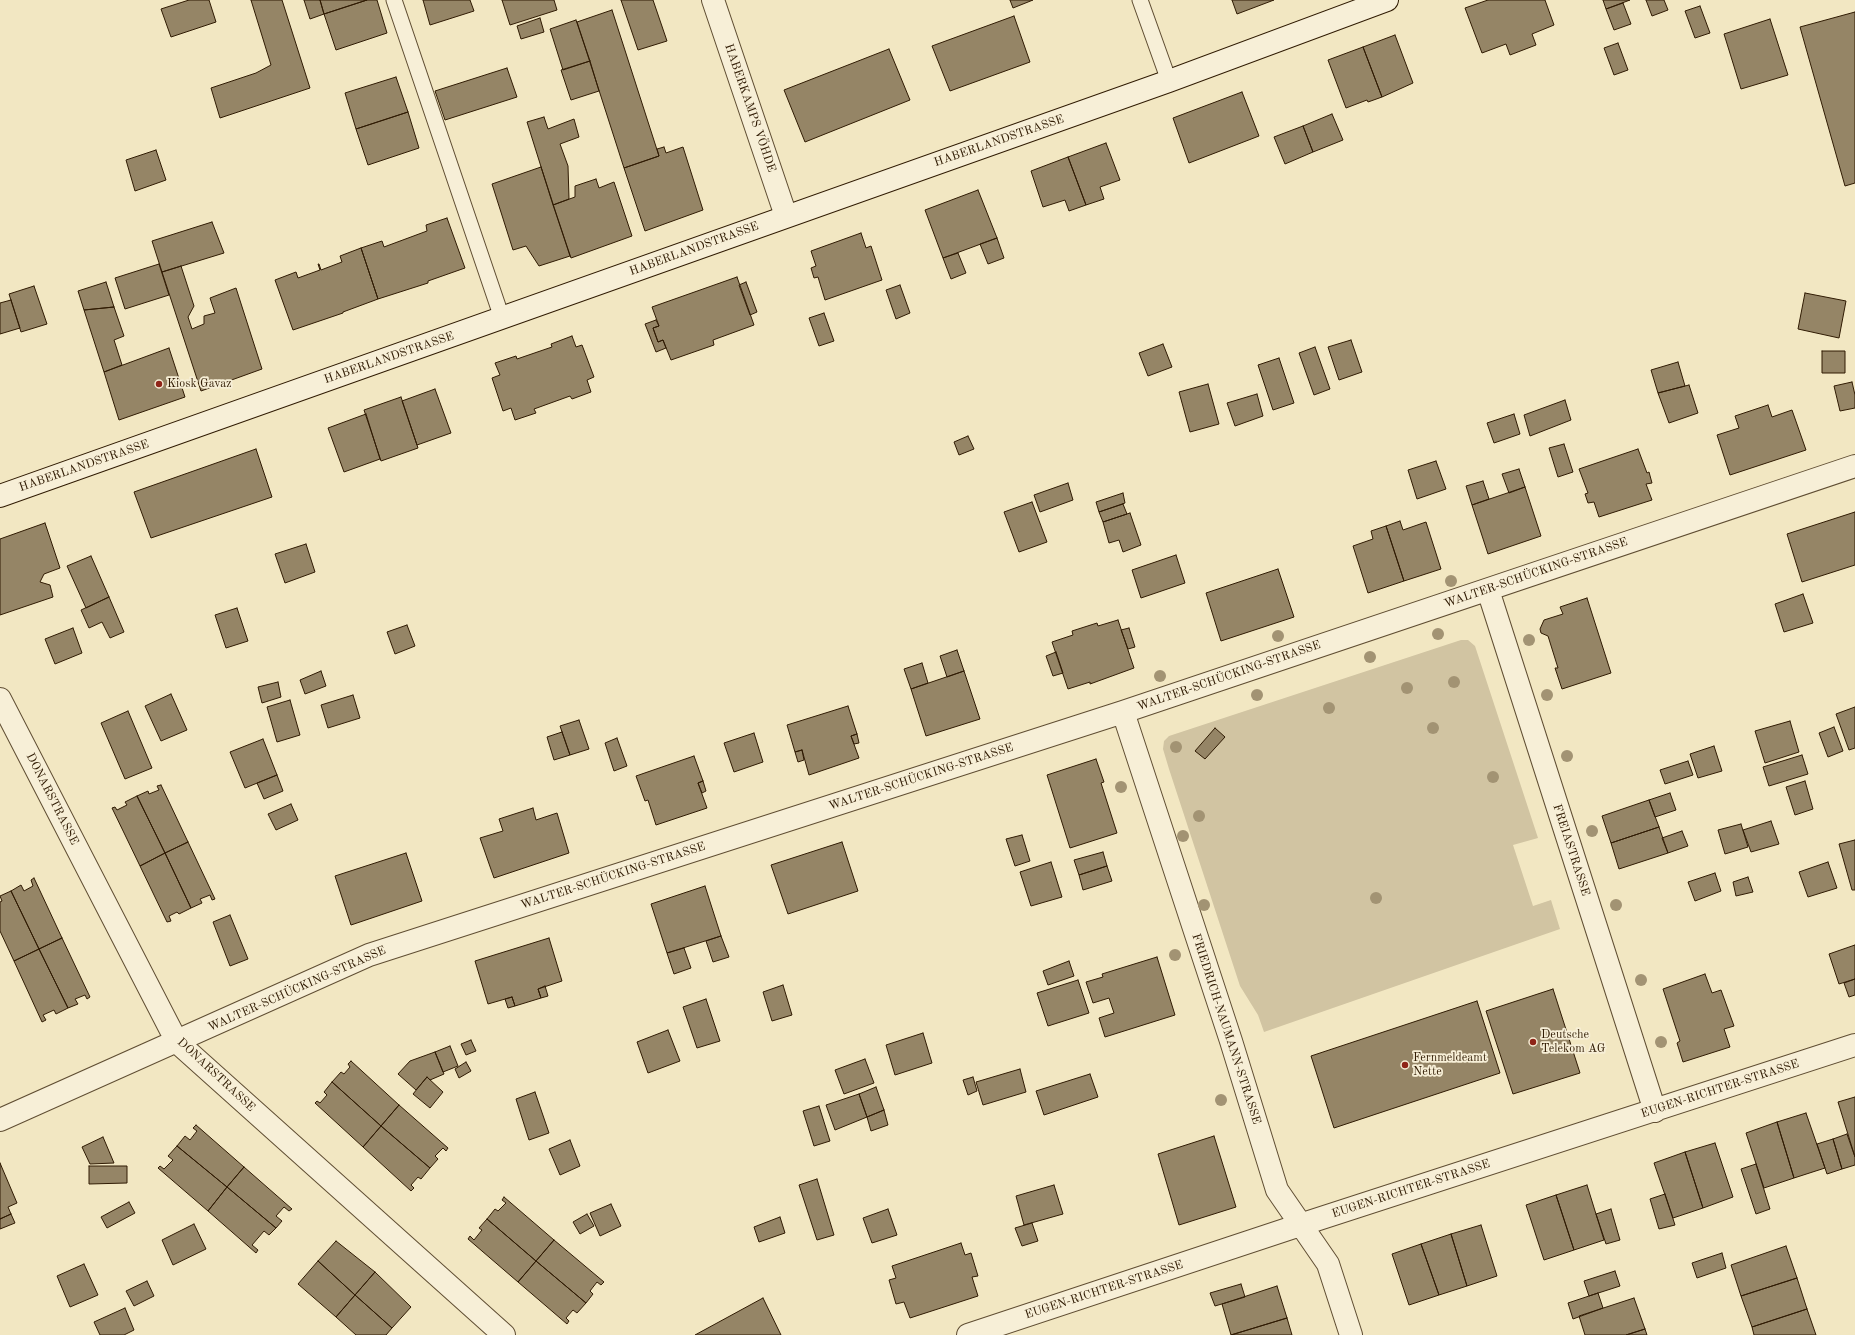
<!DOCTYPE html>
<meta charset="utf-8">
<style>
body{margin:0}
canvas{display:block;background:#f2e7c2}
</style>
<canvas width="1855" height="1335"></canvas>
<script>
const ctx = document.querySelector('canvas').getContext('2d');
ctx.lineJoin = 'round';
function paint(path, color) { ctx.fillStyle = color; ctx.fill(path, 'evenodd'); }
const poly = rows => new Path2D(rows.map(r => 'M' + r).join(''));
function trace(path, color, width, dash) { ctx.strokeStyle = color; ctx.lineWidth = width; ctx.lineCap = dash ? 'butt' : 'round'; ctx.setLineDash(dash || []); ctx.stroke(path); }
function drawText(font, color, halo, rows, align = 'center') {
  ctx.font = font + ' "Old Standard TT",serif'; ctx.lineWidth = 3.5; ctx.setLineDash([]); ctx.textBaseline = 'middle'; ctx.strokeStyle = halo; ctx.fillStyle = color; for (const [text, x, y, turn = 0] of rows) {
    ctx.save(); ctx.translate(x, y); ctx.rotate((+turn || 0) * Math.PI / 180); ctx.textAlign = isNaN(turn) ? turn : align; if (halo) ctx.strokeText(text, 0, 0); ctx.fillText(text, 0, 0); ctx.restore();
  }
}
const green = poly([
 [1461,640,1468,640,1475,646,1538,838,1513,845,1533,906,1551,900,1560,929,1264,1032,1258,1015,1240,986,1169,769,1163,749,1164,741,1169,736]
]);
const building = poly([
 [189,0,209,0,216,22,171,37,161,9,189,0],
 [251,0,282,0,310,88,220,118,211,88,256,73,271,65,251,0],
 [304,0,320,0,324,14,310,19,304,0],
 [320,0,367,0,324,14,320,0],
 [367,0,377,0,387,33,336,50,324,14,367,0],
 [423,0,470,0,474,11,430,25,423,0],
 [502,0,554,0,557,10,510,25,502,0],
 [621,0,653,0,667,41,638,50,621,0],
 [1010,0,1033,0,1013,8,1010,0],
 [1232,0,1274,0,1237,14,1232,0],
 [1488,0,1545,0,1554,25,1532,34,1536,45,1510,55,1506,44,1482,53,1465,8,1488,0],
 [1603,0,1630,0,1606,9,1603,0],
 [1646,0,1664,0,1668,10,1652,16,1646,0],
 [1623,3,1631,24,1614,30,1606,9,1623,3],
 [1700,6,1710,33,1695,38,1685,11,1700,6],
 [612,10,659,156,624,168,577,22,612,10],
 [1855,12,1855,183,1845,186,1800,27,1855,12],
 [1014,16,1030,62,950,91,932,46,1014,16],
 [540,18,544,32,521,39,517,26,540,18],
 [1770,19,1788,75,1741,89,1724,34,1770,19],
 [576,20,590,61,563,70,550,29,576,20],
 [1395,35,1413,83,1382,97,1363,47,1395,35],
 [1618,43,1628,70,1614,75,1604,48,1618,43],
 [1363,47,1382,97,1368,102,1367,100,1346,108,1328,60,1363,47],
 [889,49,910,100,805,142,784,90,889,49],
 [590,61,599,91,571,100,561,70,590,61],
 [507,68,517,97,445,120,435,91,507,68],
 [396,77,408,112,356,129,345,93,396,77],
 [1242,92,1259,136,1189,163,1173,118,1242,92],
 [408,112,419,148,368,165,356,129,408,112],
 [1332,114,1343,140,1313,152,1303,126,1332,114],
 [544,117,548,129,574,119,579,137,560,144,568,166,569,199,553,205,527,122,544,117],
 [1303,126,1313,152,1285,164,1274,137,1303,126],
 [1106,143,1120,180,1100,187,1104,199,1086,205,1068,157,1106,143],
 [664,147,666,153,683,147,703,210,645,231,624,168,659,156,657,149,664,147],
 [156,150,166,180,135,191,126,160,156,150],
 [1068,157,1086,205,1069,211,1065,200,1043,207,1031,171,1068,157],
 [541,167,570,256,539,266,526,246,513,250,492,184,541,167],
 [596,179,599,188,614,182,632,236,571,258,553,205,575,197,575,186,596,179],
 [978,190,997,238,943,258,925,210,978,190],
 [447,218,465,268,428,281,428,283,378,299,361,248,382,241,384,247,427,231,426,225,447,218],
 [212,222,224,253,162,272,152,241,212,222],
 [861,233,866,248,871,246,882,280,825,300,818,277,814,278,811,268,816,266,811,251,861,233],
 [997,238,1004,258,988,264,980,244,997,238],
 [361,248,378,299,343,312,343,313,293,330,275,280,296,272,298,278,320,270,318,264,319,264,321,270,342,262,340,256,361,248],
 [958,253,966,273,951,279,943,258,958,253],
 [159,264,169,295,125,309,115,278,159,264],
 [181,266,194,306,188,317,192,329,204,324,204,316,215,313,210,298,236,288,262,369,201,391,162,272,181,266],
 [737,277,754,325,713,340,714,345,671,360,663,340,658,342,653,328,659,326,652,307,737,277],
 [106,282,114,307,84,310,78,291,106,282],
 [746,282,757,312,750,315,739,285,746,282],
 [900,285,910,313,896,319,886,290,900,285],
 [34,286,47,324,21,332,9,294,34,286],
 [1805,293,1846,301,1839,338,1798,329,1805,293],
 [11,300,20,328,0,334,0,303,11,300],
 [114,307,124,336,114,340,122,365,104,372,84,310,114,307],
 [824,313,834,341,819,346,809,318,824,313],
 [656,320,659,326,653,328,658,342,663,340,666,348,656,352,645,324,656,320],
 [572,336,576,347,582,345,594,377,587,380,591,392,572,399,570,396,534,409,536,413,515,420,511,408,503,411,492,378,500,375,495,363,516,356,517,359,552,347,551,344,572,336],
 [1351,340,1362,372,1339,380,1328,347,1351,340],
 [1163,344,1172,367,1148,376,1139,353,1163,344],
 [1315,347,1330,389,1314,395,1299,353,1315,347],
 [169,348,185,397,119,420,104,372,169,348],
 [1822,351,1845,351,1845,373,1822,373,1822,351],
 [1279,358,1294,403,1273,410,1258,365,1279,358],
 [1678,362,1685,386,1658,393,1651,370,1678,362],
 [1852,382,1855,395,1855,408,1840,411,1834,386,1852,382],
 [1208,384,1219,424,1190,432,1179,392,1208,384],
 [1689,385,1698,413,1669,423,1658,393,1689,385],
 [435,389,451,433,417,445,402,401,435,389],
 [1257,394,1263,416,1235,426,1227,403,1257,394],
 [401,397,418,448,381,461,364,410,401,397],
 [1565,400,1571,420,1530,436,1524,415,1565,400],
 [1768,405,1772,417,1792,410,1806,450,1730,475,1717,435,1739,428,1735,416,1768,405],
 [366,414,380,459,344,472,328,428,366,414],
 [1514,414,1520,434,1494,443,1487,423,1514,414],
 [968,436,974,449,959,455,954,442,968,436],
 [1564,444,1573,472,1558,477,1549,448,1564,444],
 [256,449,272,497,151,538,134,492,256,449],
 [1638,449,1647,473,1649,472,1652,483,1646,484,1652,500,1599,517,1594,502,1588,503,1585,494,1588,493,1579,469,1638,449],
 [1436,461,1446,489,1417,499,1408,470,1436,461],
 [1519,469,1525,487,1509,493,1502,474,1519,469],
 [1483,481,1489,499,1472,505,1466,486,1483,481],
 [1068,483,1073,500,1040,512,1034,495,1068,483],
 [1525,487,1541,536,1488,554,1472,505,1525,487],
 [1123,493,1125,503,1099,512,1096,502,1123,493],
 [1032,502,1047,542,1019,552,1004,512,1032,502],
 [1123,504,1127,514,1103,522,1099,512,1123,504],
 [1855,512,1855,565,1802,582,1787,534,1855,512],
 [1130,513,1141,545,1123,552,1119,540,1109,543,1103,522,1130,513],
 [1400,521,1403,530,1426,522,1441,569,1404,581,1386,526,1400,521],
 [45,523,60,568,44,574,40,582,50,585,53,597,0,615,0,539,45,523],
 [1386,526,1404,581,1368,593,1353,546,1373,539,1371,531,1386,526],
 [306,544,315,572,285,583,275,554,306,544],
 [1176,555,1185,583,1141,598,1132,570,1176,555],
 [91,556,109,597,86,608,67,566,91,556],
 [1278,569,1294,617,1221,641,1206,593,1278,569],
 [1803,594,1813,623,1784,632,1775,604,1803,594],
 [109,597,124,632,110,638,102,622,89,628,81,610,109,597],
 [1587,598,1611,673,1562,689,1555,668,1558,668,1548,636,1541,633,1540,629,1544,620,1563,614,1560,607,1587,598],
 [237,608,248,641,226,648,215,615,237,608],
 [1118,620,1134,668,1090,684,1090,682,1068,689,1052,642,1073,635,1072,631,1097,623,1098,626,1118,620],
 [407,625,415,646,395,654,387,632,407,625],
 [73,628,82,653,55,664,45,639,73,628],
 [1129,628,1135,647,1128,649,1121,630,1129,628],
 [957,650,964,671,947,677,940,656,957,650],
 [1056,652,1063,673,1053,676,1046,656,1056,652],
 [922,663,928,683,911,689,904,669,922,663],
 [321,671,326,686,305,694,300,680,321,671],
 [964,671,980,719,926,736,911,689,964,671],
 [278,682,281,697,262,703,258,687,278,682],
 [171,694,187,730,161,741,145,706,171,694],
 [353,695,360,718,328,728,321,705,353,695],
 [290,700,300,735,277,742,267,707,290,700],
 [848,706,857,734,851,736,859,758,809,775,802,750,795,752,787,725,848,706],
 [1855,707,1855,748,1849,750,1836,714,1855,707],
 [128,711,152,768,125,779,101,723,128,711],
 [579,720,589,749,570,755,560,726,579,720],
 [1790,721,1799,752,1765,763,1755,731,1790,721],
 [1834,727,1843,751,1828,757,1819,733,1834,727],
 [1215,728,1225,737,1205,759,1195,751,1215,728],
 [562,732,570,755,554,760,547,737,562,732],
 [754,733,763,762,734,772,724,743,754,733],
 [857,734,859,743,854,744,851,736,857,734],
 [617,738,627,766,614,771,605,743,617,738],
 [263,739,277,775,245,788,230,752,263,739],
 [1714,746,1722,771,1698,778,1690,754,1714,746],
 [802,750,804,760,798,762,795,752,802,750],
 [1802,755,1808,774,1769,786,1763,767,1802,755],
 [694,756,703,781,698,783,707,808,656,825,648,800,645,801,636,776,694,756],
 [1096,759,1104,782,1101,783,1117,833,1070,848,1047,775,1096,759],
 [1688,761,1693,775,1665,784,1660,770,1688,761],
 [277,775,283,791,264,799,257,783,277,775],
 [703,781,706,791,702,793,698,783,703,781],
 [1805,781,1813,809,1795,815,1786,787,1805,781],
 [161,785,188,842,165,853,137,796,148,791,149,794,159,790,157,786,161,785],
 [1670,793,1676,810,1655,817,1649,800,1670,793],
 [137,796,165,853,140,866,112,808,115,807,117,810,127,805,125,802,137,796],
 [1649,800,1659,827,1611,843,1602,816,1649,800],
 [291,804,298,820,276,830,268,814,291,804],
 [533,808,536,820,557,813,569,853,494,878,480,838,503,831,499,819,533,808],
 [1771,821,1779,844,1751,852,1743,830,1771,821],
 [1741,824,1748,847,1725,854,1718,830,1741,824],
 [1659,827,1668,853,1619,869,1611,843,1659,827],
 [1682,831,1688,846,1668,853,1662,838,1682,831],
 [1022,835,1030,861,1015,866,1006,839,1022,835],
 [1855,840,1855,890,1852,890,1839,844,1855,840],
 [188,842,215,899,212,900,210,895,200,899,202,903,191,908,165,853,188,842],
 [842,842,858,891,788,914,771,865,842,842],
 [1103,852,1107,866,1079,875,1074,860,1103,852],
 [165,853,191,908,179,914,177,912,169,916,171,921,167,922,140,866,165,853],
 [406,853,422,901,351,925,335,876,406,853],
 [1051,862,1062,897,1031,906,1020,872,1051,862],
 [1828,862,1837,888,1808,897,1799,872,1828,862],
 [1107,866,1112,881,1083,890,1079,875,1107,866],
 [1715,873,1721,891,1695,901,1688,882,1715,873],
 [1748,877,1753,892,1736,896,1733,882,1748,877],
 [34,878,62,938,39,949,11,891,21,885,24,891,33,886,31,880,34,878],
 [705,886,721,936,667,953,651,904,705,886],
 [11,891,39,949,14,961,0,931,0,902,2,901,0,896,11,891],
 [230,915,248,959,230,966,213,922,230,915],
 [721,936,729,957,713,962,706,941,721,936],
 [62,938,90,997,87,999,85,995,75,999,78,1004,68,1008,39,949,62,938],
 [549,938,562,981,538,989,541,998,515,1006,512,997,488,1004,475,961,549,938],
 [1855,945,1855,979,1839,984,1829,954,1855,945],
 [684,948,691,968,674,974,667,953,684,948],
 [39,949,68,1008,56,1014,54,1010,43,1015,46,1020,42,1022,14,961,39,949],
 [1157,957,1175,1015,1105,1037,1099,1018,1114,1013,1109,998,1093,1003,1086,982,1103,977,1102,974,1157,957],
 [1069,961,1074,976,1048,985,1043,971,1069,961],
 [1705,974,1712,993,1721,990,1734,1026,1724,1029,1730,1047,1683,1062,1677,1043,1680,1041,1663,989,1705,974],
 [1855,979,1855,995,1849,997,1844,983,1855,979],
 [1078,980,1089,1013,1048,1026,1037,993,1078,980],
 [783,985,792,1015,772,1021,763,992,783,985],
 [545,986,548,996,541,998,538,989,545,986],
 [1553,989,1580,1073,1513,1094,1486,1011,1553,989],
 [512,997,515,1006,508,1008,505,999,512,997],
 [706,999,720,1041,697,1048,683,1007,706,999],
 [1477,1001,1500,1073,1334,1128,1311,1056,1477,1001],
 [668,1030,680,1061,648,1073,637,1042,668,1030],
 [923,1033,932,1063,895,1075,886,1045,923,1033],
 [471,1040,476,1051,466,1055,461,1044,471,1040],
 [450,1046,458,1066,443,1072,435,1052,450,1046],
 [435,1052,444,1074,430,1080,427,1077,416,1090,398,1074,410,1061,435,1052],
 [865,1059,874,1083,844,1094,835,1070,865,1059],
 [351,1061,399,1105,381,1126,332,1082,341,1072,344,1074,350,1067,348,1064,351,1061],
 [466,1062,471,1071,459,1078,455,1069,466,1062],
 [1020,1069,1026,1092,983,1105,976,1082,1020,1069],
 [1090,1074,1098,1097,1044,1115,1036,1091,1090,1074],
 [427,1077,443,1092,430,1108,413,1094,427,1077],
 [973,1077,977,1091,968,1095,963,1080,973,1077],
 [332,1082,381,1126,363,1147,315,1103,317,1101,320,1103,327,1095,324,1092,332,1082],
 [876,1087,884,1110,867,1117,859,1094,876,1087],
 [535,1092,549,1133,529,1140,516,1099,535,1092],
 [859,1094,867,1117,835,1130,826,1105,859,1094],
 [1855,1097,1855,1157,1838,1102,1855,1097],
 [399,1105,448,1148,446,1151,443,1148,435,1156,438,1159,430,1168,381,1126,399,1105],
 [819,1106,830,1141,814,1146,803,1111,819,1106],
 [884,1110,888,1125,871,1131,867,1117,884,1110],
 [1806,1113,1825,1168,1794,1178,1777,1122,1806,1113],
 [1777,1122,1794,1178,1764,1188,1746,1133,1777,1122],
 [196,1125,244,1167,227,1187,177,1146,185,1136,190,1140,197,1131,193,1128,196,1125],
 [381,1126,430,1168,421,1179,418,1177,411,1185,414,1188,411,1191,363,1147,381,1126],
 [1847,1134,1855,1157,1855,1165,1842,1169,1833,1139,1847,1134],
 [1214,1136,1236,1207,1179,1225,1158,1154,1214,1136],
 [103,1137,114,1163,90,1164,82,1147,103,1137],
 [1833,1139,1842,1169,1827,1174,1817,1144,1833,1139],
 [570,1140,580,1166,560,1175,549,1149,570,1140],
 [1715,1143,1733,1197,1703,1208,1685,1152,1715,1143],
 [177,1146,227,1187,208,1211,158,1168,160,1166,164,1169,173,1160,168,1156,177,1146],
 [1685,1152,1703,1208,1673,1218,1654,1163,1685,1152],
 [0,1163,17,1203,8,1207,11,1214,0,1219,0,1163],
 [1756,1164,1770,1209,1756,1214,1741,1169,1756,1164],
 [89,1166,127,1166,127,1183,89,1184,89,1166],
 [244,1167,292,1209,289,1211,284,1207,276,1216,282,1221,276,1228,227,1187,244,1167],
 [817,1179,834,1235,817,1240,799,1185,817,1179],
 [1054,1185,1063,1214,1024,1225,1016,1196,1054,1185],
 [1587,1185,1604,1240,1574,1250,1556,1195,1587,1185],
 [227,1187,276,1228,269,1235,264,1231,252,1245,258,1250,256,1253,208,1211,227,1187],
 [1665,1194,1675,1225,1659,1229,1650,1199,1665,1194],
 [1556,1195,1574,1250,1544,1260,1526,1205,1556,1195],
 [504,1197,554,1240,536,1261,487,1219,495,1209,498,1211,506,1203,502,1200,504,1197],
 [129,1202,135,1213,107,1228,101,1217,129,1202],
 [611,1204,621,1226,600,1236,590,1213,611,1204],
 [888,1209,897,1235,872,1243,863,1218,888,1209],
 [1611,1209,1620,1240,1606,1244,1596,1214,1611,1209],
 [11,1214,15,1223,0,1229,0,1219,11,1214],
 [587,1214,594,1226,580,1234,573,1222,587,1214],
 [780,1217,785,1233,759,1242,754,1227,780,1217],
 [487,1219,536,1261,518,1282,468,1239,470,1236,474,1240,482,1230,479,1228,487,1219],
 [1032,1223,1038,1241,1022,1246,1015,1228,1032,1223],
 [194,1224,206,1249,173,1265,162,1240,194,1224],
 [1481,1225,1497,1276,1467,1286,1451,1234,1481,1225],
 [1451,1234,1467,1286,1439,1295,1421,1244,1451,1234],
 [554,1240,604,1282,601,1285,597,1282,590,1291,593,1294,586,1303,536,1261,554,1240],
 [336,1241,375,1272,355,1295,318,1261,336,1241],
 [961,1243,965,1255,971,1253,978,1276,972,1277,978,1296,910,1318,904,1302,896,1304,889,1280,896,1278,892,1266,961,1243],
 [1421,1244,1439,1295,1409,1305,1392,1254,1421,1244],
 [1786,1246,1797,1278,1741,1296,1731,1265,1786,1246],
 [1722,1253,1726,1268,1697,1278,1692,1263,1722,1253],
 [318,1261,355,1295,336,1317,298,1284,318,1261],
 [536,1261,586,1303,577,1313,573,1310,566,1318,569,1321,567,1324,518,1282,536,1261],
 [84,1264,98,1295,70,1307,57,1276,84,1264],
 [1615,1271,1620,1286,1589,1296,1584,1281,1615,1271],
 [375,1272,411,1307,392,1328,355,1295,375,1272],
 [1797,1278,1807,1309,1752,1327,1741,1296,1797,1278],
 [147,1281,154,1296,134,1306,126,1291,147,1281],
 [1241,1284,1245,1297,1215,1306,1210,1293,1241,1284],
 [1277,1286,1287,1318,1231,1335,1222,1304,1277,1286],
 [1598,1293,1603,1308,1573,1319,1568,1303,1598,1293],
 [355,1295,392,1328,386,1335,356,1335,336,1317,355,1295],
 [763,1298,781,1335,695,1335,763,1298],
 [1634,1298,1645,1329,1626,1335,1585,1335,1579,1316,1634,1298],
 [125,1308,134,1330,124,1335,100,1335,94,1322,125,1308],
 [1807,1309,1816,1335,1754,1335,1752,1327,1807,1309],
 [1287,1318,1292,1335,1231,1335,1287,1318],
 [1645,1329,1647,1335,1626,1335,1645,1329]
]);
const lane = poly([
 [394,0,502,318],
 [1140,0,1169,81]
]);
const street = poly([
 [713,0,786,216],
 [1488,590,1655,1111],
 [0,699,177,1042,504,1335],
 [1123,712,1231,1041,1277,1190,1328,1264,1351,1335],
 [0,1120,369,955,1123,712,1855,466],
 [968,1335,1300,1225,1855,1045]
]);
const secondary = poly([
 [0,496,1169,81,1387,0]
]);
const trees = [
 [1451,581],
 [1438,634],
 [1278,636],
 [1529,640],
 [1370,657],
 [1160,676],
 [1454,682],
 [1407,688],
 [1257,695],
 [1547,695],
 [1329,708],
 [1433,728],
 [1176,747],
 [1567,756],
 [1493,777],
 [1121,787],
 [1199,816],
 [1592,831],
 [1183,836],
 [1376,898],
 [1204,905],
 [1616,905],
 [1175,955],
 [1641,980],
 [1661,1042],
 [1221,1100]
];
const markers = [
 [159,384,4,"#8f2418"],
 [1533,1042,4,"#8f2418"],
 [1405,1065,4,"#8f2418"]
];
const streetNames = [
 ["HABERKAMPS VÖHDE",750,108,71],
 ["HABERLANDSTRASSE",999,141,-19],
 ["HABERLANDSTRASSE",694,249,-20],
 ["HABERLANDSTRASSE",389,358,-19],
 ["HABERLANDSTRASSE",84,466,-19],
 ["WALTER-SCHÜCKING-STRASSE",1536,573,-19],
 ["WALTER-SCHÜCKING-STRASSE",1229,676,-19],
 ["WALTER-SCHÜCKING-STRASSE",921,777,-18],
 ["DONARSTRASSE",52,799,63],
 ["FREIASTRASSE",1571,850,72],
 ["WALTER-SCHÜCKING-STRASSE",613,876,-18],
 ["WALTER-SCHÜCKING-STRASSE",297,989,-24],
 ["FRIEDRICH-NAUMANN-STRASSE",1226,1029,72],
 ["DONARSTRASSE",216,1075,43],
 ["EUGEN-RICHTER-STRASSE",1720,1089,-18],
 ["EUGEN-RICHTER-STRASSE",1411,1189,-18],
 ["EUGEN-RICHTER-STRASSE",1104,1290,-18]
];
const poiNames = [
 ["Kiosk Gavaz",167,384],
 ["Deutsche",1541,1035],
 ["Telekom AG",1541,1049],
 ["Fernmeldeamt",1413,1058],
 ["Nette",1413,1072]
];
paint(green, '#d1c4a2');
paint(building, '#958566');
trace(building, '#301b03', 1);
trace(lane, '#604e33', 17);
trace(street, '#604e33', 24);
trace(secondary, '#301b03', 24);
trace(lane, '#f7efd7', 15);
trace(street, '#f7efd7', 22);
trace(secondary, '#f7efd7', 22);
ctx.fillStyle = '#a29373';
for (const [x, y] of trees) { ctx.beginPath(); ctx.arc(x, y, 6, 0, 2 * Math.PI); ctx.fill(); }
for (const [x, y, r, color] of markers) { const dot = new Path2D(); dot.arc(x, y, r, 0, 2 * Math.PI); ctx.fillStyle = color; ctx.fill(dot); trace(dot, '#f7efd7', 1.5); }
drawText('12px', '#301b03', '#f7efd7', streetNames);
drawText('12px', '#301b03', '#f7efd7', poiNames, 'left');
</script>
